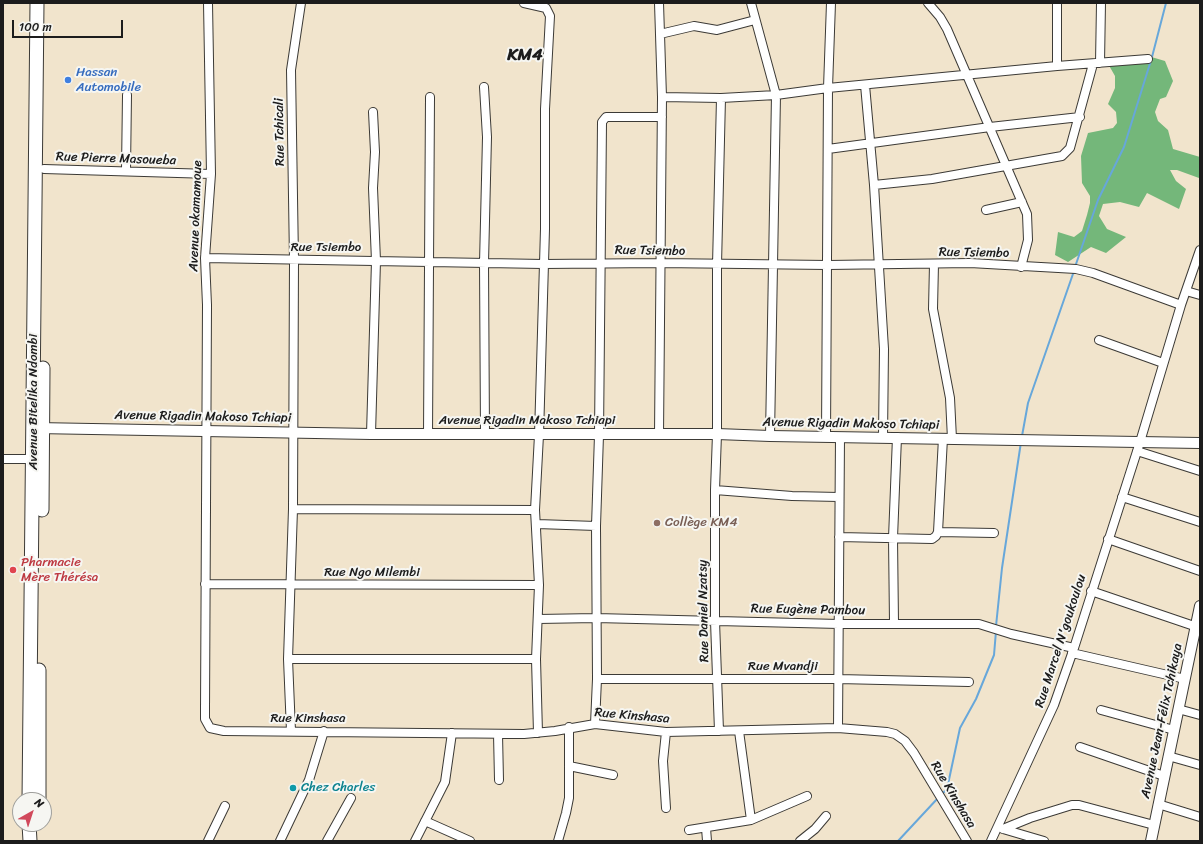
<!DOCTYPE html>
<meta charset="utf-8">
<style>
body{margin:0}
#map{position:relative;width:1203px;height:844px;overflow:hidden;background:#f1e4cc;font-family:Sriracha,sans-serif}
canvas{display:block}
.frame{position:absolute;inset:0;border:4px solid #1c1c1c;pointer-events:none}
.north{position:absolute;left:12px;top:792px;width:40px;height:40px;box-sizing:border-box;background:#f6f6f2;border:1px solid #9f9f9c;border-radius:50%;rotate:39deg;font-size:11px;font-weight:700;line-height:16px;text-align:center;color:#1c1c1c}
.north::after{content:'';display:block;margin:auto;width:14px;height:18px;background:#d1495b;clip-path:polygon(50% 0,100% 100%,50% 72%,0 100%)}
.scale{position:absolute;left:12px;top:20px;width:111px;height:18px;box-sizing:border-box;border:2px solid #1c1c1c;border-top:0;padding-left:5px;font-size:12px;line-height:14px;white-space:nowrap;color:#1c1c1c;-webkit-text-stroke:3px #f6f6f2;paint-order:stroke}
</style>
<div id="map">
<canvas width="1203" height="844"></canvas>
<div class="frame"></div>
<div class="north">N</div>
<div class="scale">100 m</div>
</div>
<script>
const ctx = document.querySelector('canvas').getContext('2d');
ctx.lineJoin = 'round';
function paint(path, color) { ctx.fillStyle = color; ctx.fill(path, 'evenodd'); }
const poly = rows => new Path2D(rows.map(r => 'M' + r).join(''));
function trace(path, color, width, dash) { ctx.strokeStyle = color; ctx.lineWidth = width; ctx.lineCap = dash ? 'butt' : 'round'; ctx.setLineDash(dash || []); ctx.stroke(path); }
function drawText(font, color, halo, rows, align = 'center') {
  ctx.font = font + ' Sriracha,sans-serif'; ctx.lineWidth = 4; ctx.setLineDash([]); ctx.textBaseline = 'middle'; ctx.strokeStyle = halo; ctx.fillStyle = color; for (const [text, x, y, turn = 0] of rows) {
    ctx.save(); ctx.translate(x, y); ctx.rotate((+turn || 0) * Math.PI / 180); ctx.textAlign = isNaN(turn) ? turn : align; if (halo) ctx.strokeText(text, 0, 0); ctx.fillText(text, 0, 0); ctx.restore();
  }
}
const forest = poly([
 [1148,56,1165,61,1173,81,1166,97,1160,99,1155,112,1158,121,1168,130,1173,149,1200,157,1200,176,1199,178,1177,170,1170,170,1176,181,1186,189,1179,209,1147,193,1139,207,1120,202,1103,204,1099,216,1107,229,1126,237,1106,253,1091,247,1068,262,1055,255,1058,232,1074,237,1082,231,1087,215,1090,203,1090,196,1082,183,1081,156,1088,133,1113,128,1117,123,1116,112,1108,104,1115,88,1115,76,1107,62]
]);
const stream = poly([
 [1075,267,1098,200,1124,147,1152,57,1166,3],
 [1022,436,1028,403,1074,271],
 [996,626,1002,568,1021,442],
 [941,795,947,789,960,728,976,699,994,655,996,631],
 [898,841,938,798]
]);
const minor = poly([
 [208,3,211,174,205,258,207,305,205,710,205,719,210,728,224,731,524,734,555,731,595,724,666,732,838,728,887,732,895,734,905,741,914,753,967,841],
 [524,3,546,8,550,16,545,109,545,229,539,435,535,510,539,585,536,659,538,733],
 [751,3,776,95,770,436],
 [928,3,940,17,947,29,1027,214,1028,240,1021,267],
 [1057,3,1057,66],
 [660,34,694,26,717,30,755,20],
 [1100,63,1101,3],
 [865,85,874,185,884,349,883,437],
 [484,87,487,137,484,263,485,435],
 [662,97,721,98,776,95,828,88,1057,66,1148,59],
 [828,149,990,127,1080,117],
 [44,169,211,174],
 [126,170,127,95],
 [874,185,932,179,1062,156,1070,148,1093,64],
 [986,210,1022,202],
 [205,258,543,264,660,263,828,265,970,263,1076,269,1093,273,1181,305],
 [934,264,933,309,950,398,952,439],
 [1186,291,1200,295],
 [1099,340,1163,363],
 [371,434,376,261,373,188,375,152,373,112],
 [428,434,430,97],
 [659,435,662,97,659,3],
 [826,436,828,88,831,3],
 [1137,451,1200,471],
 [3,459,33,459],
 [715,490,792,496,839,497],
 [1122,497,1200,522],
 [293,509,535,510],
 [537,524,596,526],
 [938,532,994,533],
 [839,537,932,539,936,536,938,532,943,438],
 [1108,539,1200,571],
 [205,584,539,585],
 [1091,591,1200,628],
 [538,619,596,618,839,624,979,624,1011,634,1074,648],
 [894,623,893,538,897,437],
 [1072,653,1185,679],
 [288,659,536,659],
 [597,679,838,679,969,682],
 [1178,709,1200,715],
 [1101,710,1174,730],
 [595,724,597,679,596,526,599,435,602,122,606,117,662,117],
 [838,728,840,437],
 [291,731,288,659,293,509,294,260,291,70,301,3],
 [719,731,715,621,715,490,717,434,717,265,721,98],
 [739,731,751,820],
 [498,734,499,780],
 [1080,747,1164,776],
 [1168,756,1200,765],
 [569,766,613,775],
 [1158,804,1200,817],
 [666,808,663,761,666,732],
 [425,821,470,841],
 [706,828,707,841],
 [1003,829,1030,818,1072,805,1079,805,1154,825],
 [1003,829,1044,841],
 [689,830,751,820,807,796],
 [208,841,225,806],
 [280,841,309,780,324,731],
 [327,841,351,798],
 [415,841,445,782,452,733],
 [558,841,566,813,569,798,569,727],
 [800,841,815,829,826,816],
 [991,841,1054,705,1074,648,1140,442,1181,305,1200,250]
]);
const tertiary = poly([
 [36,428,371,434,717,434,770,436,1200,443],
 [1151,841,1200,606]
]);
const trunk = poly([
 [42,510,43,368],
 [29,800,37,3],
 [39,800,39,670],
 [29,824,30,841]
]);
const markers = [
 [68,80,4,"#3f7fe0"],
 [657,523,4,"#8d6e63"],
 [13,570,4,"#e0444e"],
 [293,788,4,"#0f9aa8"]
];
const shopNames = [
 ["Hassan",76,73],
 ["Automobile",76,88]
];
const streetNames = [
 ["Rue Tchicali",280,132,-91],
 ["Rue Pierre Masoueba",116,159,2],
 ["Avenue okamamoue",196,216,-88],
 ["Rue Tsiembo",326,248],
 ["Rue Tsiembo",650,251,1],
 ["Rue Tsiembo",974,253,1],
 ["Avenue Bitelika Ndombi",34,402,-90],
 ["Avenue Rigadin Makoso Tchiapi",203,417,1],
 ["Avenue Rigadin Makoso Tchiapi",527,421],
 ["Avenue Rigadin Makoso Tchiapi",851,424,1],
 ["Rue Ngo Milembi",372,573],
 ["Rue Eugène Pambou",808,610,1],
 ["Rue Daniel Nzatsy",704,611,-91],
 ["Rue Marcel N'goukoulou",1061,641,-72],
 ["Rue Mvandji",783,667],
 ["Rue Kinshasa",632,716,5],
 ["Rue Kinshasa",308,719],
 ["Avenue Jean-Félix Tchikaya",1162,721,-78],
 ["Rue Kinshasa",953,795,59]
];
const educationNames = [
 ["Collège KM4",665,523]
];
const healthNames = [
 ["Pharmacie",21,563],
 ["Mère Thérésa",21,578]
];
const cultureNames = [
 ["Chez Charles",301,788]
];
const districtNames = [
 ["KM4",525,56]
];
paint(forest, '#74b77a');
trace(stream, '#67a7da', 2);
trace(minor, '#3c3a36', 10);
trace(tertiary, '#3c3a36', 12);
trace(trunk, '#3c3a36', 15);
trace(minor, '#fff', 8);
trace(tertiary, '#fff', 10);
trace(trunk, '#fff', 13);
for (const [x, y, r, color] of markers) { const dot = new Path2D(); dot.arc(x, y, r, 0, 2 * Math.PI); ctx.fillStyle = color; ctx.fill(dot); trace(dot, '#f6f6f2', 1.5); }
drawText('13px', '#366cbe', '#f6f6f2', shopNames, 'left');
drawText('13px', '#1c1c1c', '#f6f6f2', streetNames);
drawText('13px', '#785e54', '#f6f6f2', educationNames, 'left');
drawText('13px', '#be3a42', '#f6f6f2', healthNames, 'left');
drawText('13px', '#0d838f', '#f6f6f2', cultureNames, 'left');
drawText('bold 17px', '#1c1c1c', '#f6f6f2', districtNames);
</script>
